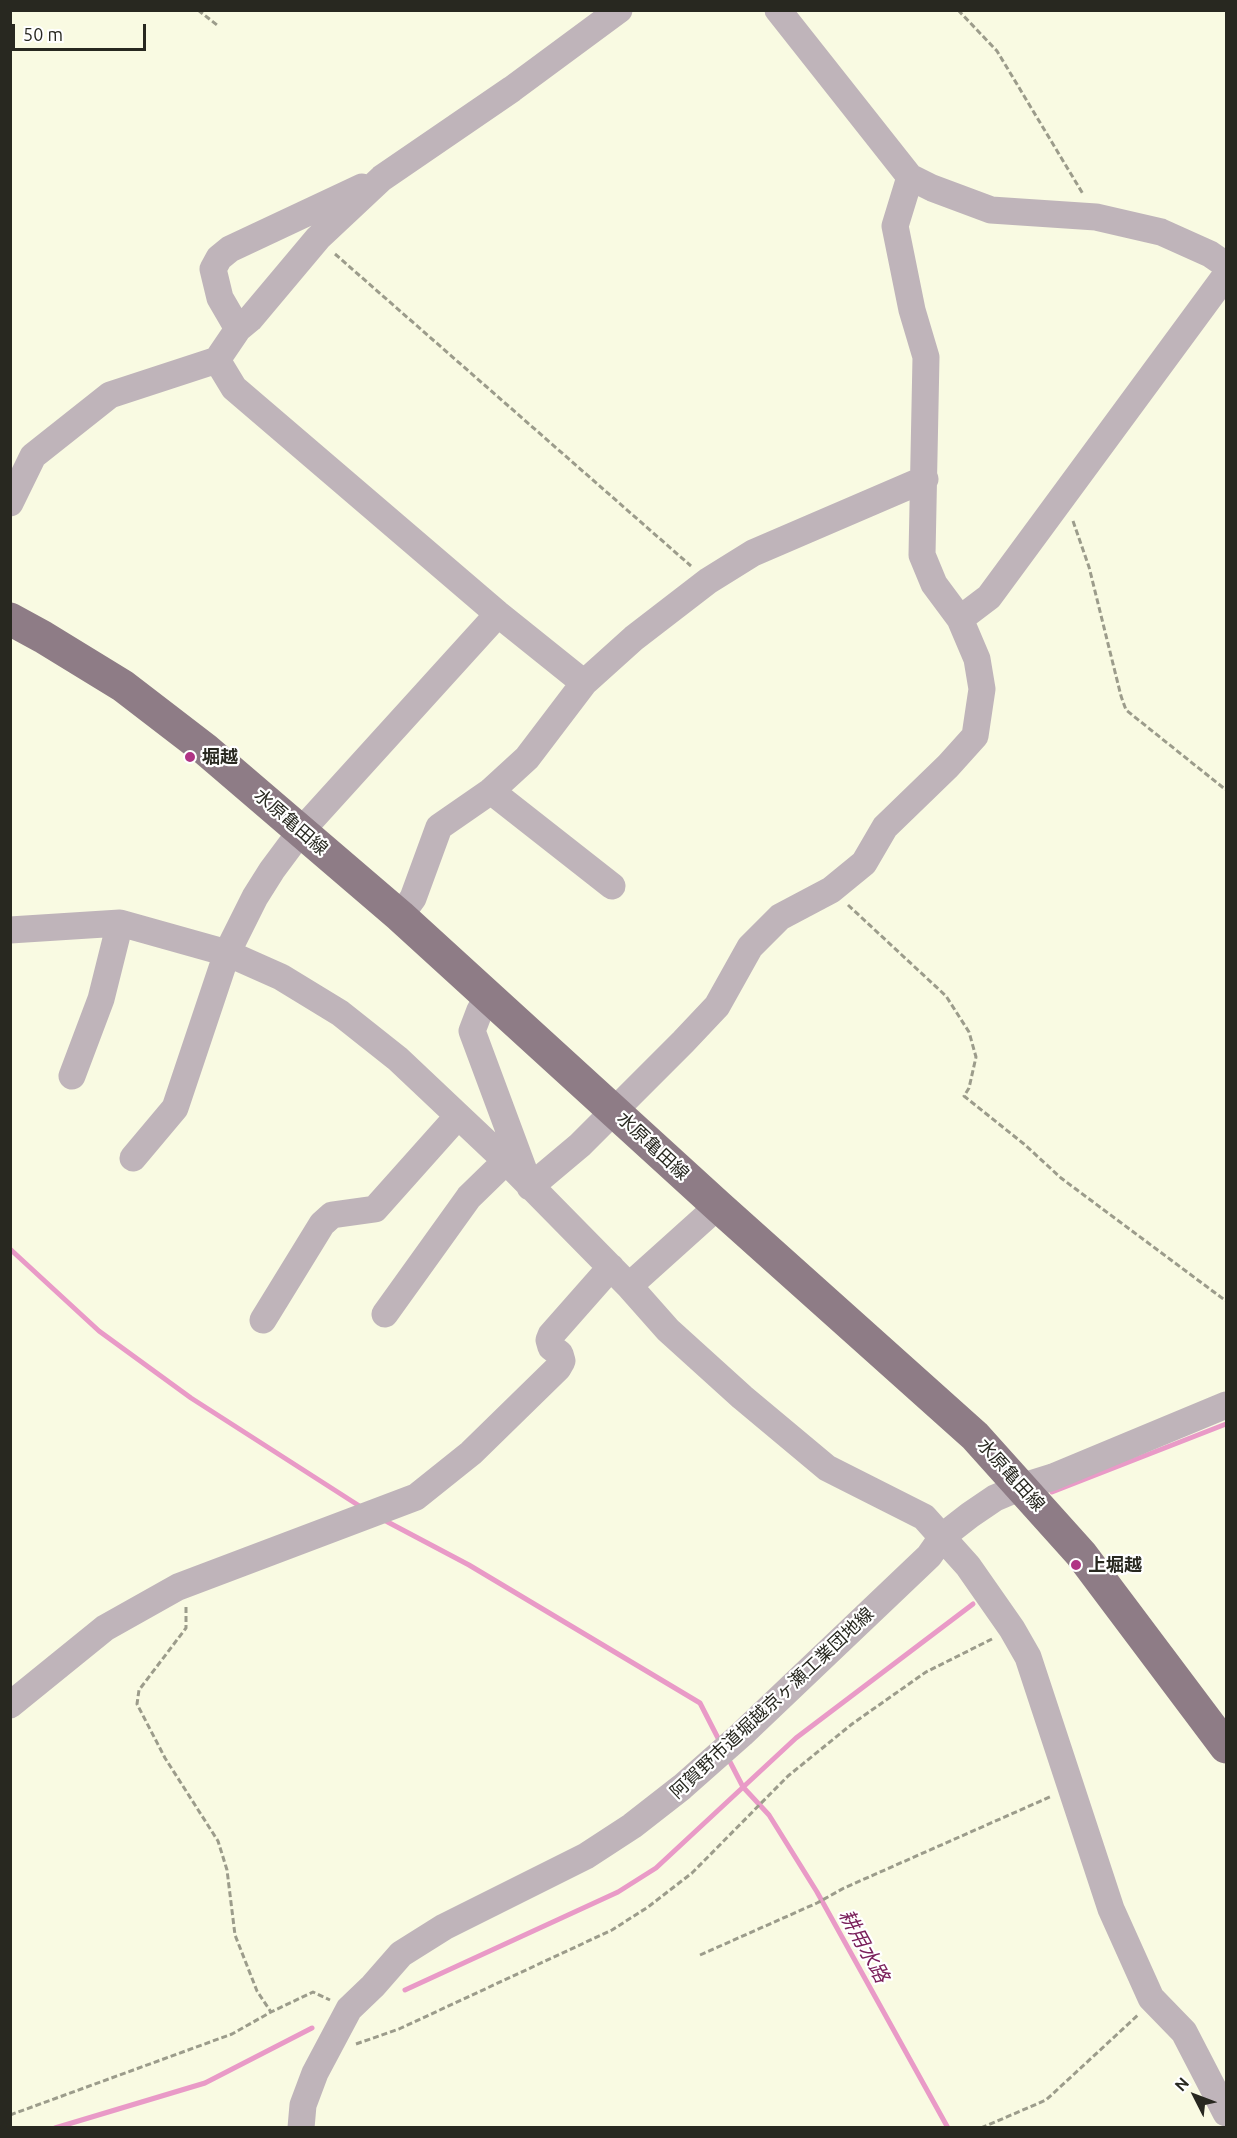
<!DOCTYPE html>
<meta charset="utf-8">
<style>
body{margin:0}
#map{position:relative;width:1237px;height:2138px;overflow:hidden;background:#f9fae2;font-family:Ubuntu,sans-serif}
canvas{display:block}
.frame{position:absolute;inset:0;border:12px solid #282820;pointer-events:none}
.north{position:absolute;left:1165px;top:2066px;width:60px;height:60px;-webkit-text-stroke:4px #fff;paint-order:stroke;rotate:312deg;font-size:16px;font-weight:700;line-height:24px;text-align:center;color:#282820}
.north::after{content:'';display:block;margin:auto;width:21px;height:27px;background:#282820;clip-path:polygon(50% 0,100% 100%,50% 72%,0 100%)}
.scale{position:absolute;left:12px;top:24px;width:134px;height:27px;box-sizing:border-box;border:3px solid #282820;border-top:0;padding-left:8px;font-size:18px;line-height:21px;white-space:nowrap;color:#282820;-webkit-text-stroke:4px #fff;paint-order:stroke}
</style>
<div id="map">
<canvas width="1237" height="2138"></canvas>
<div class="frame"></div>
<div class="north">N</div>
<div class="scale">50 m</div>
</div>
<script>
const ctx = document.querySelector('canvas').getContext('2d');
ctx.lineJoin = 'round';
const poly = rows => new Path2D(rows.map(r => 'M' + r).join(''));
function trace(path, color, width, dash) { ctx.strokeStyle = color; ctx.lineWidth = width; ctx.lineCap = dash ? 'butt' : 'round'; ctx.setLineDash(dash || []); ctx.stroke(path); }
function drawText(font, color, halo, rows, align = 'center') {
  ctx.font = font + ' Ubuntu,"Noto Sans JP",sans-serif'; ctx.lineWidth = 4.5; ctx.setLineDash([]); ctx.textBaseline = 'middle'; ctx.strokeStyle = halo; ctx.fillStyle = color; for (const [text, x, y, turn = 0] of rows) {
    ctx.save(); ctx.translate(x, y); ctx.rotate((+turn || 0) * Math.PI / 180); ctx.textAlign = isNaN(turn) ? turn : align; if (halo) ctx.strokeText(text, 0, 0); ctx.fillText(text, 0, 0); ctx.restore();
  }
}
const stream = poly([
 [10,1249,99,1331,191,1398,361,1507],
 [1052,1492,1226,1424],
 [382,1519,469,1565,700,1703,720,1742],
 [728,1758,743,1787,769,1815,817,1892,948,2128],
 [405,1990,618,1892,656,1868,796,1738,973,1604],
 [55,2128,205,2083,312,2028]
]);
const path = poly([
 [198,10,217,25],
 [958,10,997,51,1083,194],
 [335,254,691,566],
 [1073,521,1089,567,1121,696,1126,710,1226,790],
 [848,905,946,996,969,1032,976,1057,969,1088,964,1096,1024,1144,1061,1178,1226,1301],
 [186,1607,186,1628,139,1690,137,1704,165,1758,218,1841,227,1870,235,1935,257,1991,271,2012],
 [700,1955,817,1903,844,1888,1052,1796],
 [356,2044,399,2029,612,1930,648,1907,692,1873,788,1776,852,1724,926,1672,992,1639],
 [10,2115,232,2034,271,2012,313,1992,330,2000],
 [981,2128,1046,2100,1138,2015]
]);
const minor = poly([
 [778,10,910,177,932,188,991,210,1096,217,1161,232,1210,254,1226,265],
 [238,329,220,298,213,269,219,258,230,249,362,187],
 [217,360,234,388,498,614,584,683],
 [10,503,33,456,110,395,217,360,238,329,250,319,318,238,382,178,512,89,619,10],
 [960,619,989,597,1226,275],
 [491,791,612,886],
 [400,916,413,898,439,827,491,791,527,758,584,683,634,638,708,581,753,553,925,479],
 [10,930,120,923,227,953,281,977,340,1013,398,1059,506,1161,629,1286,668,1330,742,1397,827,1468,924,1517,968,1566,1012,1629,1028,1657,1111,1909,1151,1998,1184,2032,1226,2113],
 [491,1000,480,1010,472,1031,530,1187,580,1145,683,1042,717,1006,750,947,780,917,831,890,864,863,885,827,948,766,975,736,982,689,977,659,960,619,934,584,922,555,926,357,912,310,895,226,910,177],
 [72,1076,101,999,120,923],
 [133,1158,175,1108,227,953,255,897,272,870,301,831,498,614],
 [629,1286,718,1206],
 [385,1314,469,1197,506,1161],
 [263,1320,322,1224,332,1215,375,1209,458,1116],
 [10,1705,105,1628,178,1587,416,1497,471,1453,558,1368,562,1361,560,1354,551,1347,549,1340,551,1335,611,1267],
 [301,2128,303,2105,315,2073,349,2009,373,1986,401,1954,444,1927,586,1856,632,1826,682,1787,742,1734,929,1556,943,1536,970,1515,995,1498,1021,1487,1053,1477,1226,1405]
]);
const major = poly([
 [10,619,43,637,123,686,205,749,400,916,718,1206,975,1436,1081,1554,1226,1747]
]);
const markers = [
 [190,757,6,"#b03485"],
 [1076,1565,6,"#b03485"]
];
const poiNames = [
 ["堀越",202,757],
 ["上堀越",1088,1565]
];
const streetNames = [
 ["水原亀田線",291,822,41],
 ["水原亀田線",653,1146,43],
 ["水原亀田線",1011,1475,48],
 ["阿賀野市道堀越京ヶ瀬工業団地線",772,1703,-43]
];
const waterNames = [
 ["耕用水路",864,1946,61]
];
trace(stream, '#e99ac7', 5);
trace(path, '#9c9c8b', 3, [6, 3]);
trace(minor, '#bfb4ba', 27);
trace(major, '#8e7c86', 33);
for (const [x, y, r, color] of markers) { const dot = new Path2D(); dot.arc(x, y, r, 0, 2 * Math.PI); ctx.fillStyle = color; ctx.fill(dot); trace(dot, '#fff', 2); }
drawText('bold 18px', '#282820', '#fff', poiNames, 'left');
drawText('18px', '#282820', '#fff', streetNames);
drawText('italic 20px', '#7a205b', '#fff', waterNames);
</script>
